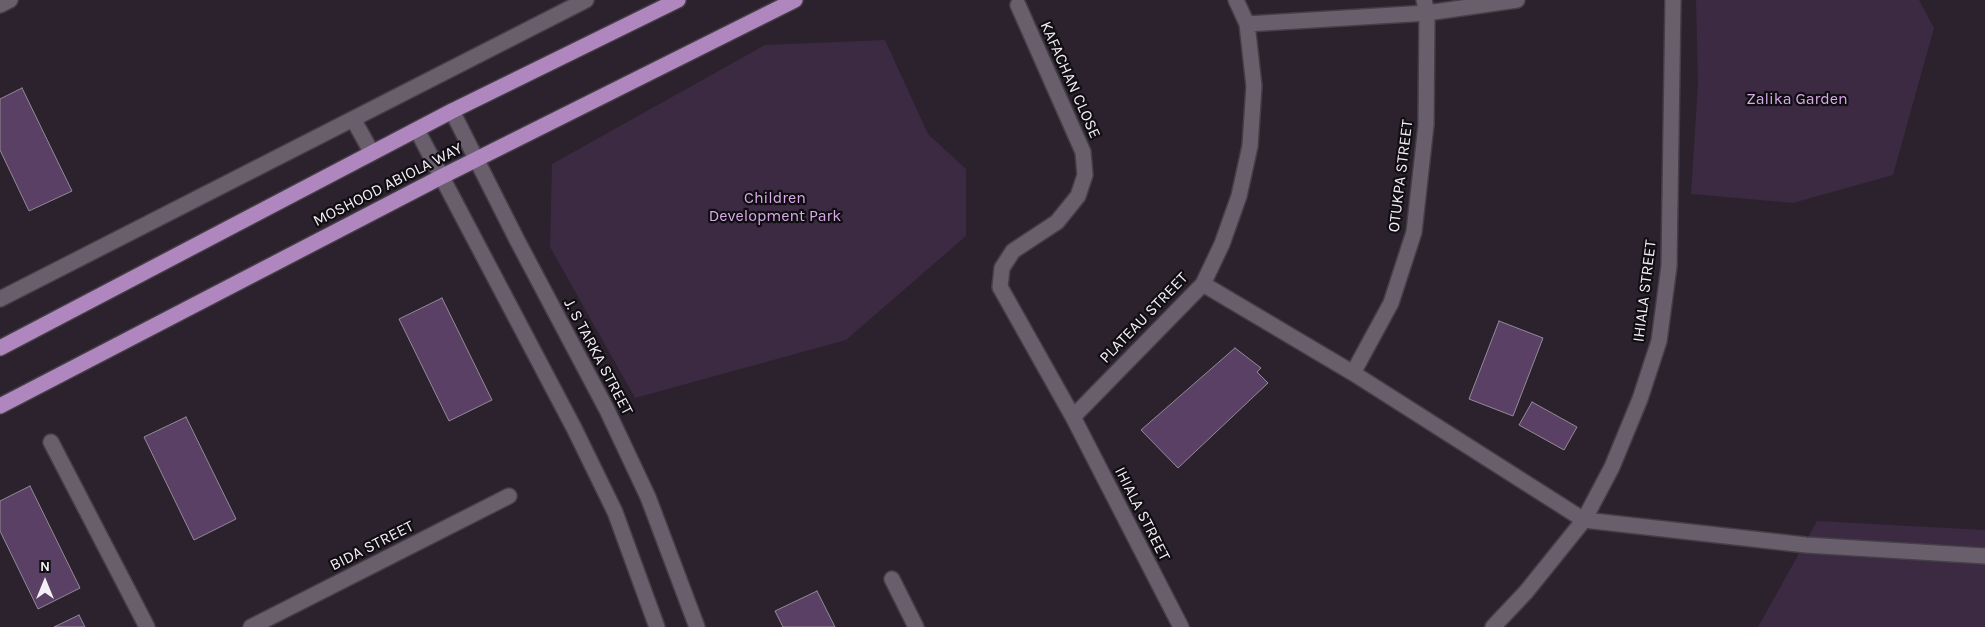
<!DOCTYPE html>
<style>
body{margin:0}
#map{position:relative;width:1985px;height:627px;overflow:hidden;background:#2b222e;font-family:Karla,sans-serif}
canvas{display:block}
.north{position:absolute;left:20px;top:557px;width:50px;height:50px;-webkit-text-stroke:4px #110e13;paint-order:stroke;rotate:0deg;font-size:14px;font-weight:700;line-height:20px;text-align:center;color:#f4eef6}
.north::after{content:'';display:block;margin:auto;width:18px;height:22px;background:#f4eef6;clip-path:polygon(50% 0,100% 100%,50% 72%,0 100%)}
</style>
<div id="map">
<canvas width="1985" height="627"></canvas>
<div class="north">N</div>
</div>
<script>
const ctx = document.querySelector('canvas').getContext('2d');
ctx.lineJoin = 'round';
function paint(path, color) { ctx.fillStyle = color; ctx.fill(path, 'evenodd'); }
const poly = rows => new Path2D(rows.map(r => 'M' + r).join(''));
function trace(path, color, width, dash) { ctx.strokeStyle = color; ctx.lineWidth = width; ctx.lineCap = dash ? 'butt' : 'round'; ctx.setLineDash(dash || []); ctx.stroke(path); }
function drawText(font, color, halo, rows, align = 'center') {
  ctx.font = font + ' Karla,sans-serif'; ctx.lineWidth = 4.5; ctx.setLineDash([]); ctx.textBaseline = 'middle'; ctx.strokeStyle = halo; ctx.fillStyle = color; for (const [text, x, y, turn = 0] of rows) {
    ctx.save(); ctx.translate(x, y); ctx.rotate((+turn || 0) * Math.PI / 180); ctx.textAlign = isNaN(turn) ? turn : align; if (halo) ctx.strokeText(text, 0, 0); ctx.fillText(text, 0, 0); ctx.restore();
  }
}
const green = poly([
 [1696,0,1919,0,1934,28,1893,175,1793,203,1691,194,1698,84],
 [885,40,928,134,966,169,966,236,846,340,635,398,550,247,552,164,765,45],
 [1817,521,1985,530,1985,627,1758,627]
]);
const building = poly([
 [22,88,72,191,29,211,0,150,0,99,22,88],
 [442,298,492,400,449,421,399,319,442,298],
 [1499,321,1543,338,1513,416,1469,399,1499,321],
 [1235,348,1261,368,1257,372,1268,383,1178,468,1141,430,1235,348],
 [1532,402,1577,427,1564,450,1519,425,1532,402],
 [186,417,236,519,194,540,144,437,186,417],
 [30,486,80,588,38,609,0,531,0,501,30,486],
 [817,591,835,627,783,627,775,611,817,591],
 [79,615,85,627,54,627,79,615]
]);
const minor = poly([
 [0,5,10,0],
 [1018,5,1083,152,1085,175,1078,196,1057,222,1013,251,1002,268,1000,287,1073,417,1181,627],
 [1247,24,1427,13,1517,0],
 [452,111,517,240,607,410,648,497,697,627],
 [353,119,372,153],
 [417,130,574,428,615,512,657,627],
 [1203,284,1353,373,1584,520,1806,545,1985,556],
 [0,299,586,0],
 [1353,373,1391,303,1414,232,1426,125,1427,13,1424,0],
 [1073,417,1203,284,1222,244,1239,196,1250,146,1254,86,1247,24,1236,0],
 [51,442,147,627],
 [892,579,916,627],
 [251,627,509,496],
 [1493,627,1526,592,1584,520,1612,467,1640,399,1659,341,1669,266,1673,0]
]);
const major = poly([
 [0,348,452,111,678,0],
 [0,406,441,177,795,0]
]);
const streetNames = [
 ["KAFACHAN CLOSE",1070,80,66],
 ["OTUKPA STREET",1401,176,-83],
 ["MOSHOOD ABIOLA WAY",388,185,-27],
 ["IHIALA STREET",1645,291,-83],
 ["PLATEAU STREET",1144,318,-46],
 ["J. S TARKA STREET",598,357,62],
 ["IHIALA STREET",1142,514,63],
 ["BIDA STREET",372,546,-27]
];
const parkNames = [
 ["Zalika Garden",1797,99],
 ["Children",775,198],
 ["Development Park",775,216]
];
paint(green, '#3c2942');
paint(building, '#5b4065');
trace(building, '#948a98', 1);
trace(minor, '#443e47', 18);
trace(major, '#443e47', 18);
trace(minor, '#695f6c', 15);
trace(major, '#b086bf', 15);
drawText('16px', '#f4eef6', '#110e13', streetNames);
drawText('16px', '#d8aae8', '#110e13', parkNames);
</script>
